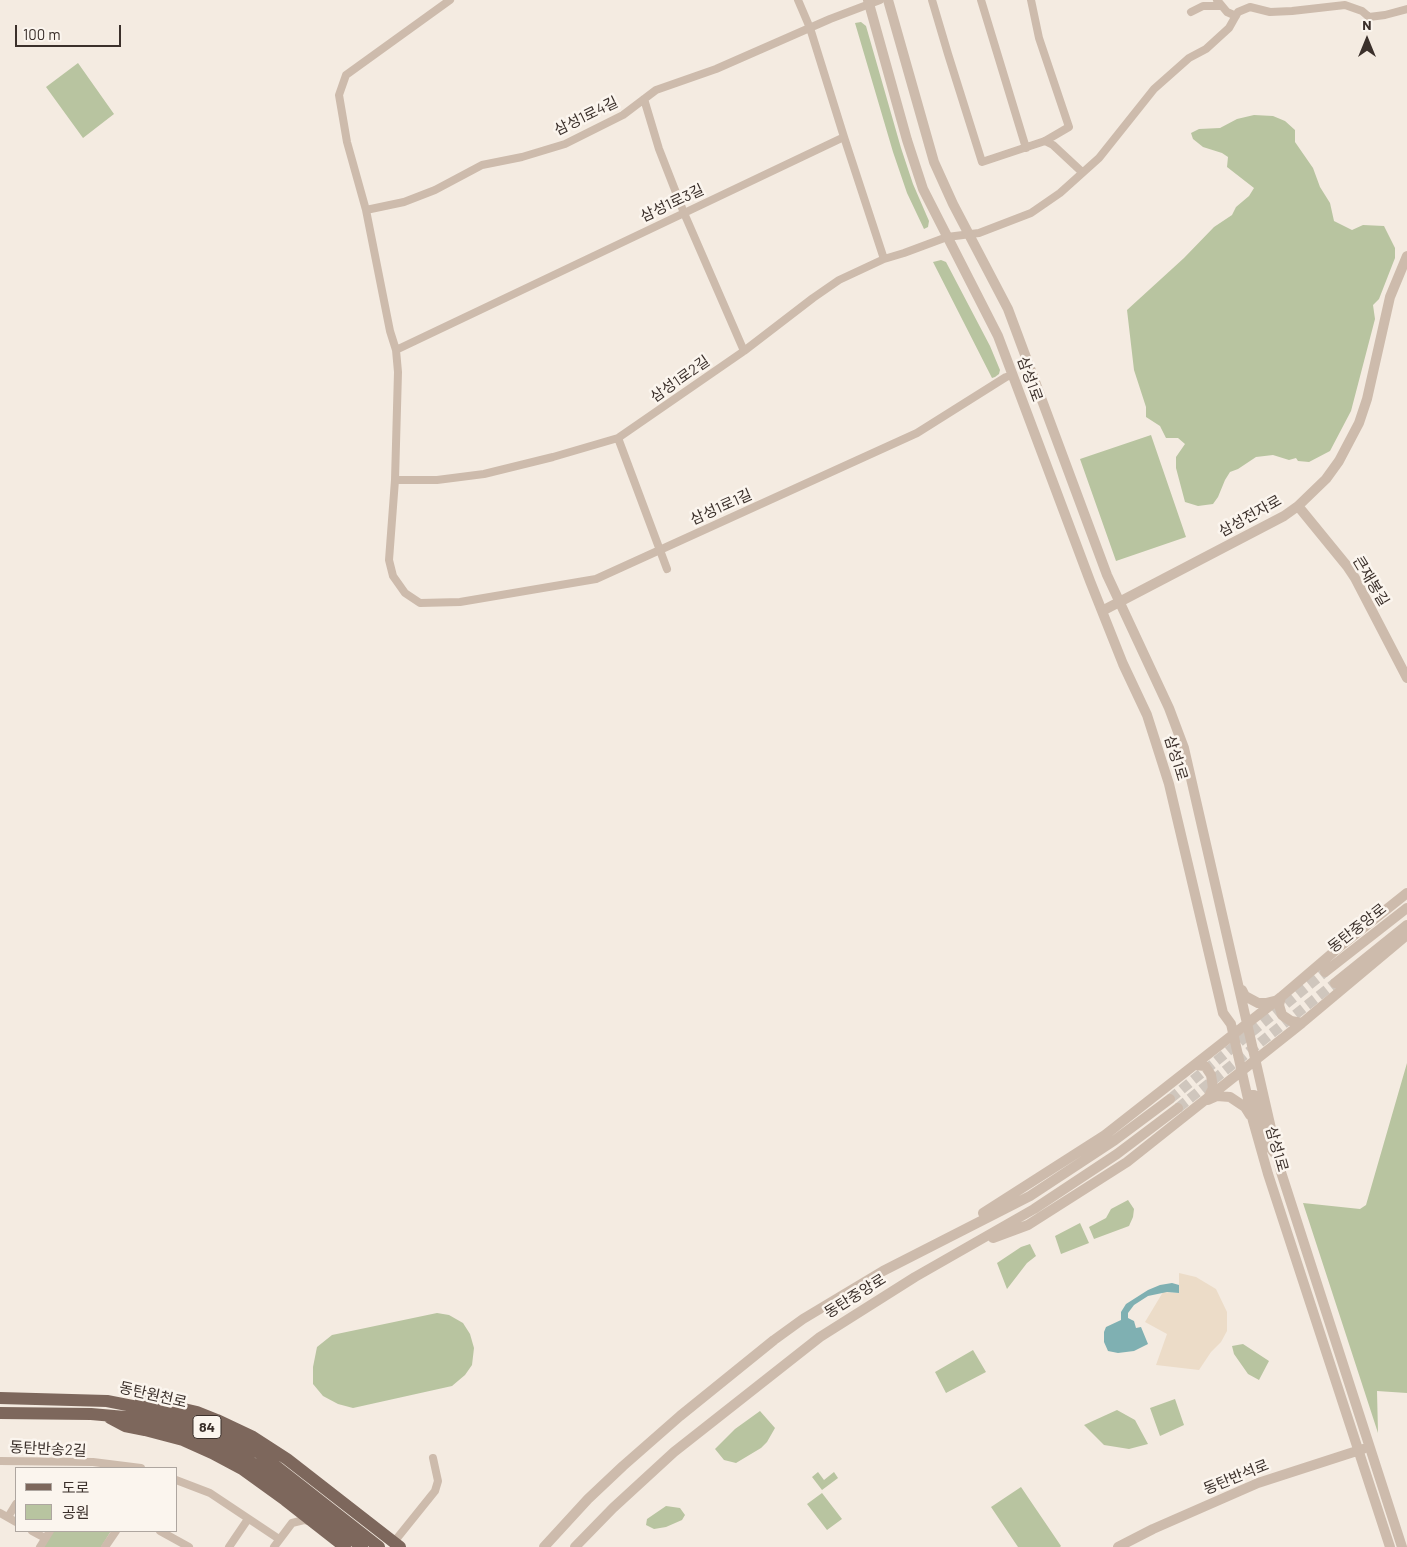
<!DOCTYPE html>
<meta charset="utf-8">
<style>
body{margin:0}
#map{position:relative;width:1407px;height:1547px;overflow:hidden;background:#f4ebe1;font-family:Barlow,"Noto Sans KR",sans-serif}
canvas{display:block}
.legend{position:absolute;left:15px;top:1467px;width:162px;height:65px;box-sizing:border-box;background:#fbf5ee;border:1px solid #aea6a0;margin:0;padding:6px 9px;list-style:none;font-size:15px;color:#3b302b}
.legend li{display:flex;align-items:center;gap:10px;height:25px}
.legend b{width:25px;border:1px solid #aea6a0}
.north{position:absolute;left:1342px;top:15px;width:50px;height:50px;-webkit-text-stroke:4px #fbf5ee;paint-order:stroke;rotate:0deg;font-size:14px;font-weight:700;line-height:20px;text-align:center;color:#3b302b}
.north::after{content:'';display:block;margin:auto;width:18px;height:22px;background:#3b302b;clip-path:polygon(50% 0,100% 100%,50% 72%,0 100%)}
.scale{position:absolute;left:15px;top:25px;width:106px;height:22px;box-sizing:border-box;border:2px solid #3b302b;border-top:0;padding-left:6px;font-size:15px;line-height:18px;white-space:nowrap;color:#3b302b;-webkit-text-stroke:4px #fbf5ee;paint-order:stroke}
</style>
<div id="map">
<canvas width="1407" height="1547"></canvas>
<ul class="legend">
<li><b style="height:6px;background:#7d675c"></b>도로</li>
<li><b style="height:14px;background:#b8c4a0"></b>공원</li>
</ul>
<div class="north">N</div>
<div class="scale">100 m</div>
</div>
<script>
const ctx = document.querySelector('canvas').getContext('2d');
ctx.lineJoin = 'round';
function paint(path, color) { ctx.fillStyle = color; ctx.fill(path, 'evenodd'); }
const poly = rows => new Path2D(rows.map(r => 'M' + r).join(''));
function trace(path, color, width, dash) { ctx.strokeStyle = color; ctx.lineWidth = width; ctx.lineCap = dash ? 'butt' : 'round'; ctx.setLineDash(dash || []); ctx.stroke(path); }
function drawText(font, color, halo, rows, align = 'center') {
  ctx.font = font + ' Barlow,"Noto Sans KR",sans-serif'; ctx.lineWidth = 5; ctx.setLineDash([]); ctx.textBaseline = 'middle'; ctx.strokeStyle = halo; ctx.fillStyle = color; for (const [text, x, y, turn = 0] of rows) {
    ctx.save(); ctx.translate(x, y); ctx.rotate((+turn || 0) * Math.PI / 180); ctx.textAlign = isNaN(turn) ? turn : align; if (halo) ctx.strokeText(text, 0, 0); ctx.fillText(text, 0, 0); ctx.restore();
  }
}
const green = poly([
 [861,22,866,26,901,148,913,184,929,221,928,227,924,229,907,193,893,152,855,23],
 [78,63,114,114,83,138,46,87],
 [1254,115,1273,116,1285,121,1295,130,1295,142,1313,168,1320,187,1330,203,1334,221,1352,230,1363,225,1384,226,1395,248,1395,258,1379,299,1373,305,1375,319,1351,411,1330,451,1309,462,1298,461,1296,458,1289,460,1273,455,1256,457,1238,469,1230,472,1225,480,1218,497,1213,504,1198,506,1185,502,1176,468,1176,457,1185,444,1178,438,1166,438,1160,426,1146,417,1146,407,1134,370,1127,310,1184,258,1214,227,1232,215,1236,207,1249,196,1254,188,1227,167,1228,157,1222,153,1203,147,1193,139,1191,133,1199,129,1220,128,1237,119],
 [941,260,946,262,990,346,1000,370,999,374,995,377,992,378,933,262],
 [1151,435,1186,537,1116,561,1080,459],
 [1407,1063,1407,1393,1377,1391,1378,1433,1303,1203,1360,1209,1366,1205],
 [1128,1200,1134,1209,1133,1217,1129,1226,1094,1239,1089,1227,1106,1218,1111,1209],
 [1080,1223,1089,1243,1061,1254,1055,1236],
 [1030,1244,1036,1256,1027,1263,1007,1289,997,1263,1021,1247],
 [437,1313,449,1315,463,1323,470,1334,474,1348,472,1365,465,1375,452,1386,353,1408,338,1404,323,1396,313,1384,313,1367,317,1347,332,1335],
 [1243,1344,1269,1361,1259,1380,1248,1374,1234,1354,1232,1346],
 [973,1350,986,1372,946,1393,935,1372],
 [1175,1399,1184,1425,1160,1436,1150,1408],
 [1117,1410,1135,1420,1148,1444,1129,1449,1104,1445,1084,1425],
 [760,1411,775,1428,767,1442,761,1448,736,1463,724,1460,715,1449,735,1429],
 [818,1472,824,1480,834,1472,838,1478,822,1490,812,1477],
 [1021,1487,1061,1546,1060,1547,1018,1547,991,1507],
 [822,1493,842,1519,827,1530,807,1504],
 [666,1506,680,1508,685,1515,682,1520,666,1527,654,1529,646,1525,647,1519],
 [51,1531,111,1531,101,1547,41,1547]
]);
const plaza = poly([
 [1179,1273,1196,1277,1216,1289,1227,1312,1227,1331,1221,1342,1211,1352,1199,1370,1156,1365,1167,1334,1145,1322,1163,1292,1179,1293]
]);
const water = poly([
 [1172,1283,1179,1285,1179,1293,1167,1292,1148,1296,1134,1305,1128,1313,1128,1318,1134,1321,1136,1328,1141,1327,1148,1344,1134,1351,1118,1353,1108,1351,1104,1342,1104,1332,1106,1327,1121,1320,1121,1312,1126,1304,1148,1290,1160,1285]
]);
const tertiaryTunnel = poly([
 [1170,1099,1325,972],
 [1178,1108,1335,983]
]);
const minor = poly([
 [450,0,346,75,339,95,347,142,366,210,390,331,396,350,398,372,395,480,389,560,393,576,405,593,420,603,460,602,596,579,917,433,1006,377,1013,375],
 [798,0,810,28,844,137],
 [932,0,948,54,982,162,1045,141,1069,127,1039,38,1031,0],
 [981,0,1026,148],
 [1217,0,1227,12,1236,16],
 [1191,12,1203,6,1221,6],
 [644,99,659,149,684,213,744,351],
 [1045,141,1053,145,1082,172],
 [366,210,404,202,435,190,482,165,522,157,565,144,623,115,656,90,716,69,830,19,880,0],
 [396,350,844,137,884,259],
 [618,438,667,569],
 [395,480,437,480,484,474,553,457,618,438,744,351,813,298,839,280,884,259,904,253,947,237,979,233,1031,213,1060,193,1099,158,1154,89,1189,58,1206,49,1229,28,1238,12,1250,7,1270,12,1292,11,1345,5,1362,11,1369,17,1385,15,1407,9],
 [0,1461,93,1462,141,1468],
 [176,1480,210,1493,279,1539],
 [0,1513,16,1522],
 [8,1517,16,1504],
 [32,1531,45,1538],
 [160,1531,189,1547],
 [394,1542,435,1491,438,1481,433,1458],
 [40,1547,50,1531],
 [105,1547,116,1531],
 [229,1547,248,1519],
 [274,1547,292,1523,304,1520,309,1521]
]);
const tertiary = poly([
 [868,0,907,140,923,189,998,336,1090,581,1123,664,1147,715,1169,784,1223,1013,1231,1024,1253,1121,1268,1174,1390,1547],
 [888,0,934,162,953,204,1008,309,1107,575,1169,708,1184,748,1281,1172,1402,1547],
 [1298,506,1347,566,1355,578,1407,678],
 [1102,611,1284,516,1298,506,1326,479,1339,461,1359,423,1367,399,1390,297,1407,256],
 [1325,972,1407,908],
 [1335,983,1407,925],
 [1242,990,1245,996,1258,1003,1266,1003,1274,1001],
 [1281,997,1279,1005,1282,1015,1291,1021,1302,1023],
 [1195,1065,1205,1066,1211,1075,1213,1088,1209,1096],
 [1208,1100,1217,1096,1230,1097,1245,1107,1250,1115],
 [1248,1100,1251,1095,1254,1095,1267,1144,1275,1154],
 [983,1213,1105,1135,1281,997,1343,944,1407,893],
 [993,1238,1028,1225,1127,1162,1302,1023,1407,935],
 [544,1547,588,1499,623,1466,680,1416,774,1340,803,1319,883,1271,1030,1196,1115,1140,1170,1099],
 [575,1547,613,1508,674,1452,820,1337,915,1277,1034,1209,1117,1154,1178,1108],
 [1118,1547,1153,1529,1258,1483,1363,1449]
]);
const primary = poly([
 [0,1398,107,1401,163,1412,210,1428,259,1453,379,1547],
 [141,1399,197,1412,217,1420,253,1437,287,1459,400,1547],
 [0,1413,91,1414,125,1417,158,1423,189,1432,224,1446,249,1461,273,1477,362,1547],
 [110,1418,125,1426,145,1430,183,1440,212,1453,242,1469,285,1500,345,1547]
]);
const shields = [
 [207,1427,28]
];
const shieldNames = [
 ["84",207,1427]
];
const streetNames = [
 ["삼성1로4길",586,116,-26],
 ["삼성1로3길",672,203,-25],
 ["삼성1로2길",680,379,-35],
 ["삼성1로",1030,379,70],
 ["삼성1로1길",721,507,-24],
 ["삼성전자로",1250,516,-29],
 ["큰재봉길",1371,581,59],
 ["삼성1로",1176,758,73],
 ["동탄중앙로",1357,928,-38],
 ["삼성1로",1277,1149,74],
 ["동탄중앙로",855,1296,-32],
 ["동탄원천로",153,1395,13],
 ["동탄반송2길",48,1449,3],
 ["동탄반석로",1236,1477,-22]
];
paint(green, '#b8c4a0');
paint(plaza, '#ecdcc8');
paint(water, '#7fb0b2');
trace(tertiaryTunnel, '#cfc6bd', 10, [10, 5]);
trace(minor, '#cdbbac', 8);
trace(tertiary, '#cdbbac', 10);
trace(primary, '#7d675c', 12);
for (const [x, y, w] of shields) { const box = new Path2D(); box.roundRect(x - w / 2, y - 11.5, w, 23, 4); ctx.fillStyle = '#fbf5ee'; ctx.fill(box); trace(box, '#3b302b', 1); }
drawText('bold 14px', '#3b302b', null, shieldNames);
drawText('15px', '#3b302b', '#fbf5ee', streetNames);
</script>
